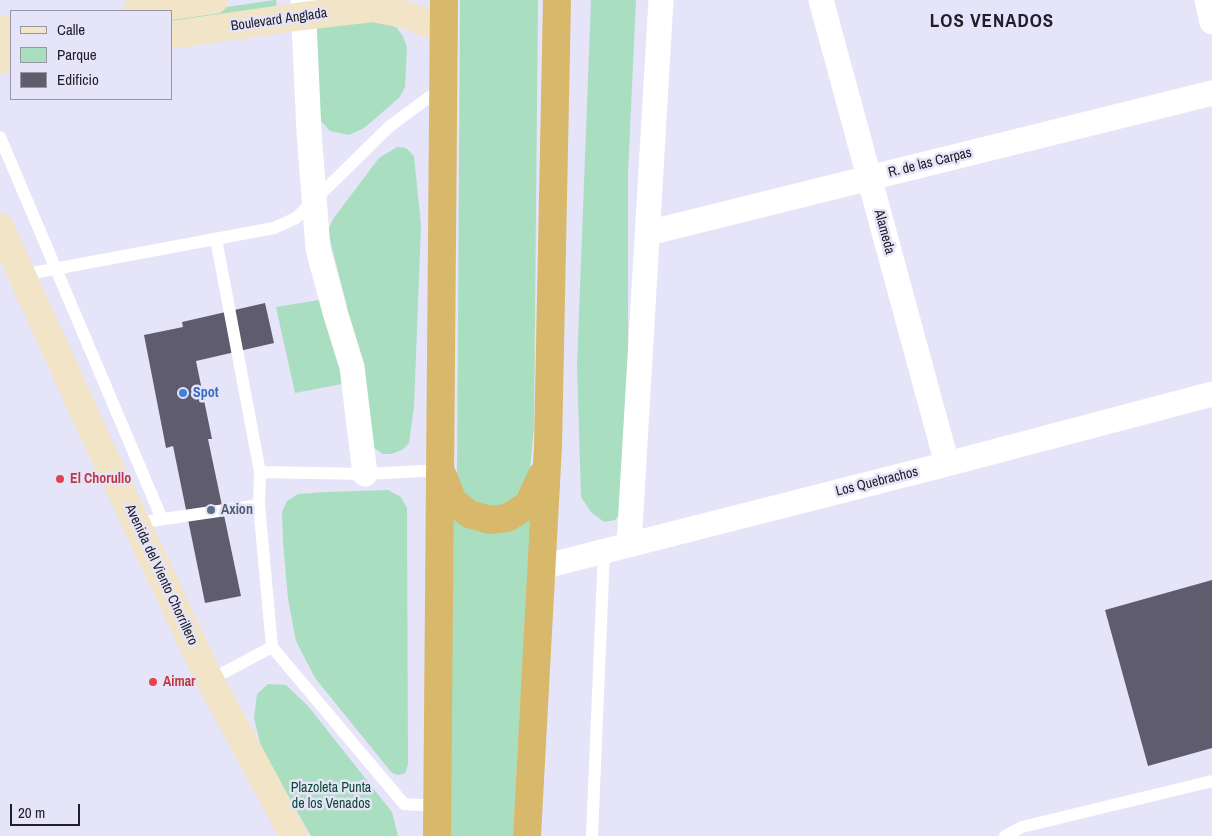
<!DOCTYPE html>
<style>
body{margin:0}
#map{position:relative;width:1212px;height:836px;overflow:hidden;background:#e6e4f9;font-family:"Archivo Narrow",sans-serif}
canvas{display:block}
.legend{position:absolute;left:10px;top:10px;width:162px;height:90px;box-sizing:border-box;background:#e6e4f9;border:1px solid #9796a5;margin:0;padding:6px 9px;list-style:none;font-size:15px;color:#212028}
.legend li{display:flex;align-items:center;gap:10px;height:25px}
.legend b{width:25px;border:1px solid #9796a5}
.scale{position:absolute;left:10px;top:804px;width:70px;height:22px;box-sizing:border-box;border:2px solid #212028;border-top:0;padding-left:6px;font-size:15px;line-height:18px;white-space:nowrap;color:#212028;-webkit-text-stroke:4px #e6e4f9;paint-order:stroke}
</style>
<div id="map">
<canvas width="1212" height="836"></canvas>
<ul class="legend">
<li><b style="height:6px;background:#f1e4c7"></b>Calle</li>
<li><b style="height:14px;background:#a9dec1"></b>Parque</li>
<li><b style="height:14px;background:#5f5c6e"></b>Edificio</li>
</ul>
<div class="scale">20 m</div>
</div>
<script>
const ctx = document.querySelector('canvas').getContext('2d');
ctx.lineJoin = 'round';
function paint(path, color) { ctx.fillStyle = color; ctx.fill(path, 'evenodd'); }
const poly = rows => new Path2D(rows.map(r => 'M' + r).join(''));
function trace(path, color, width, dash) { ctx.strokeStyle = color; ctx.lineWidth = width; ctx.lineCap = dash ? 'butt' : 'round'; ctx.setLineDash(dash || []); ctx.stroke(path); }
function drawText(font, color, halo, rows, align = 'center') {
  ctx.font = font + ' "Archivo Narrow",sans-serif'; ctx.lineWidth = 5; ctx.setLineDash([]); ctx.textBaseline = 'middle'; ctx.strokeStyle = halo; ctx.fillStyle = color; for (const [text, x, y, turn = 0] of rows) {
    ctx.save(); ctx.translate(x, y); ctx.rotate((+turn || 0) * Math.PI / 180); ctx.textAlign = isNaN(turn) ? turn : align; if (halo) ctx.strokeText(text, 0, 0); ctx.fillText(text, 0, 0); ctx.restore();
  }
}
const green = poly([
 [275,0,276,0,277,7,171,23,171,15],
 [460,0,538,0,534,426,530,470,523,495,510,505,493,508,475,504,463,492,457,473],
 [591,0,636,0,628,173,628,437,624,508,615,520,604,522,591,512,581,497,577,366],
 [367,21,384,22,397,28,403,36,407,48,405,87,399,98,364,128,349,135,330,131,320,120,314,39,317,29,323,25],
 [397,147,406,148,414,156,421,225,414,407,409,443,402,450,391,454,383,454,374,448,344,313,347,306,329,236,329,228,333,219,379,158],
 [319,300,336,341,342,384,295,393,276,307],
 [388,490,401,497,407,508,408,765,405,773,398,775,392,773,315,678,296,641,288,599,283,542,282,512,287,501,298,494,327,492],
 [531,517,513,836,450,836,453,519,477,531,491,533],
 [268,684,286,685,308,706,392,812,398,836,311,836,262,751,254,718,257,694]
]);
const building = poly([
 [265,303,274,343,196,361,212,439,208,439,241,596,205,603,173,446,166,448,144,335,183,327,182,322],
 [1212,580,1212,748,1148,766,1105,610]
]);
const service = poly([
 [0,137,162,519],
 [216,239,260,472,259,505,272,647,404,804,437,806],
 [22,275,274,228,296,218,390,126,443,87],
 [260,472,365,474,441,470],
 [137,523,259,505],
 [210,680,272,647],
 [592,836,604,552],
 [1005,836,1022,827,1212,781]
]);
const minor = poly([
 [303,0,309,132,318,249,335,312,352,367,365,474],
 [821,0,947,464],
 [1207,0,1212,22],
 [648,233,1212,93],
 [629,545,661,0],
 [542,567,947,464,1212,394]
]);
const secondary = poly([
 [136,11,214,0],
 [0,31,11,29],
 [171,35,303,16,373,8,403,14,443,29],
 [0,59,11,58],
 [0,227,94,434,210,680,294,836]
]);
const trunk = poly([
 [443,476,453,501,469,514,490,520,507,518,528,505,542,475],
 [437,836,444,0],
 [527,836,548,446,557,0]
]);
const markers = [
 [183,393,5,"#3f7fe0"],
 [60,479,5,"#e0444e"],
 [211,510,5,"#5c6f8a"],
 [153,682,5,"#e0444e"]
];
const streetNames = [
 ["Boulevard Anglada",279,20,-8],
 ["R. de las Carpas",930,163,-14],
 ["Alameda",884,232,75],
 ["Los Quebrachos",877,482,-14],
 ["Avenida del Viento Chorrillero",161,575,65]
];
const shopNames = [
 ["Spot",193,393]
];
const healthNames = [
 ["El Chorullo",70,479],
 ["Aimar",163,682]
];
const serviceNames = [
 ["Axion",221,510]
];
const parkNames = [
 ["Plazoleta Punta",331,788],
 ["de los Venados",331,804]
];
const districtNames = [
 ["LOS VENADOS",992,22]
];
paint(green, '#a9dec1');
paint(building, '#5f5c6e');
trace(service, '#fff', 12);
trace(minor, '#fff', 25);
trace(secondary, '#f1e4c7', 28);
trace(trunk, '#d8b86a', 28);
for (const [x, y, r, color] of markers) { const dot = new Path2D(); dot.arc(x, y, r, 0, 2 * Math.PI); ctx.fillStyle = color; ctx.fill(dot); trace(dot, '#e6e4f9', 2); }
drawText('14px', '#212028', '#e6e4f9', streetNames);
drawText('bold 14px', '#366cbe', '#e6e4f9', shopNames, 'left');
drawText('bold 14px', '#be3a42', '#e6e4f9', healthNames, 'left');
drawText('bold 14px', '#4e5e75', '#e6e4f9', serviceNames, 'left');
drawText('14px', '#0a4b31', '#e6e4f9', parkNames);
ctx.letterSpacing = '1px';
drawText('bold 19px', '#212028', '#e6e4f9', districtNames);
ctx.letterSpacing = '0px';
</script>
